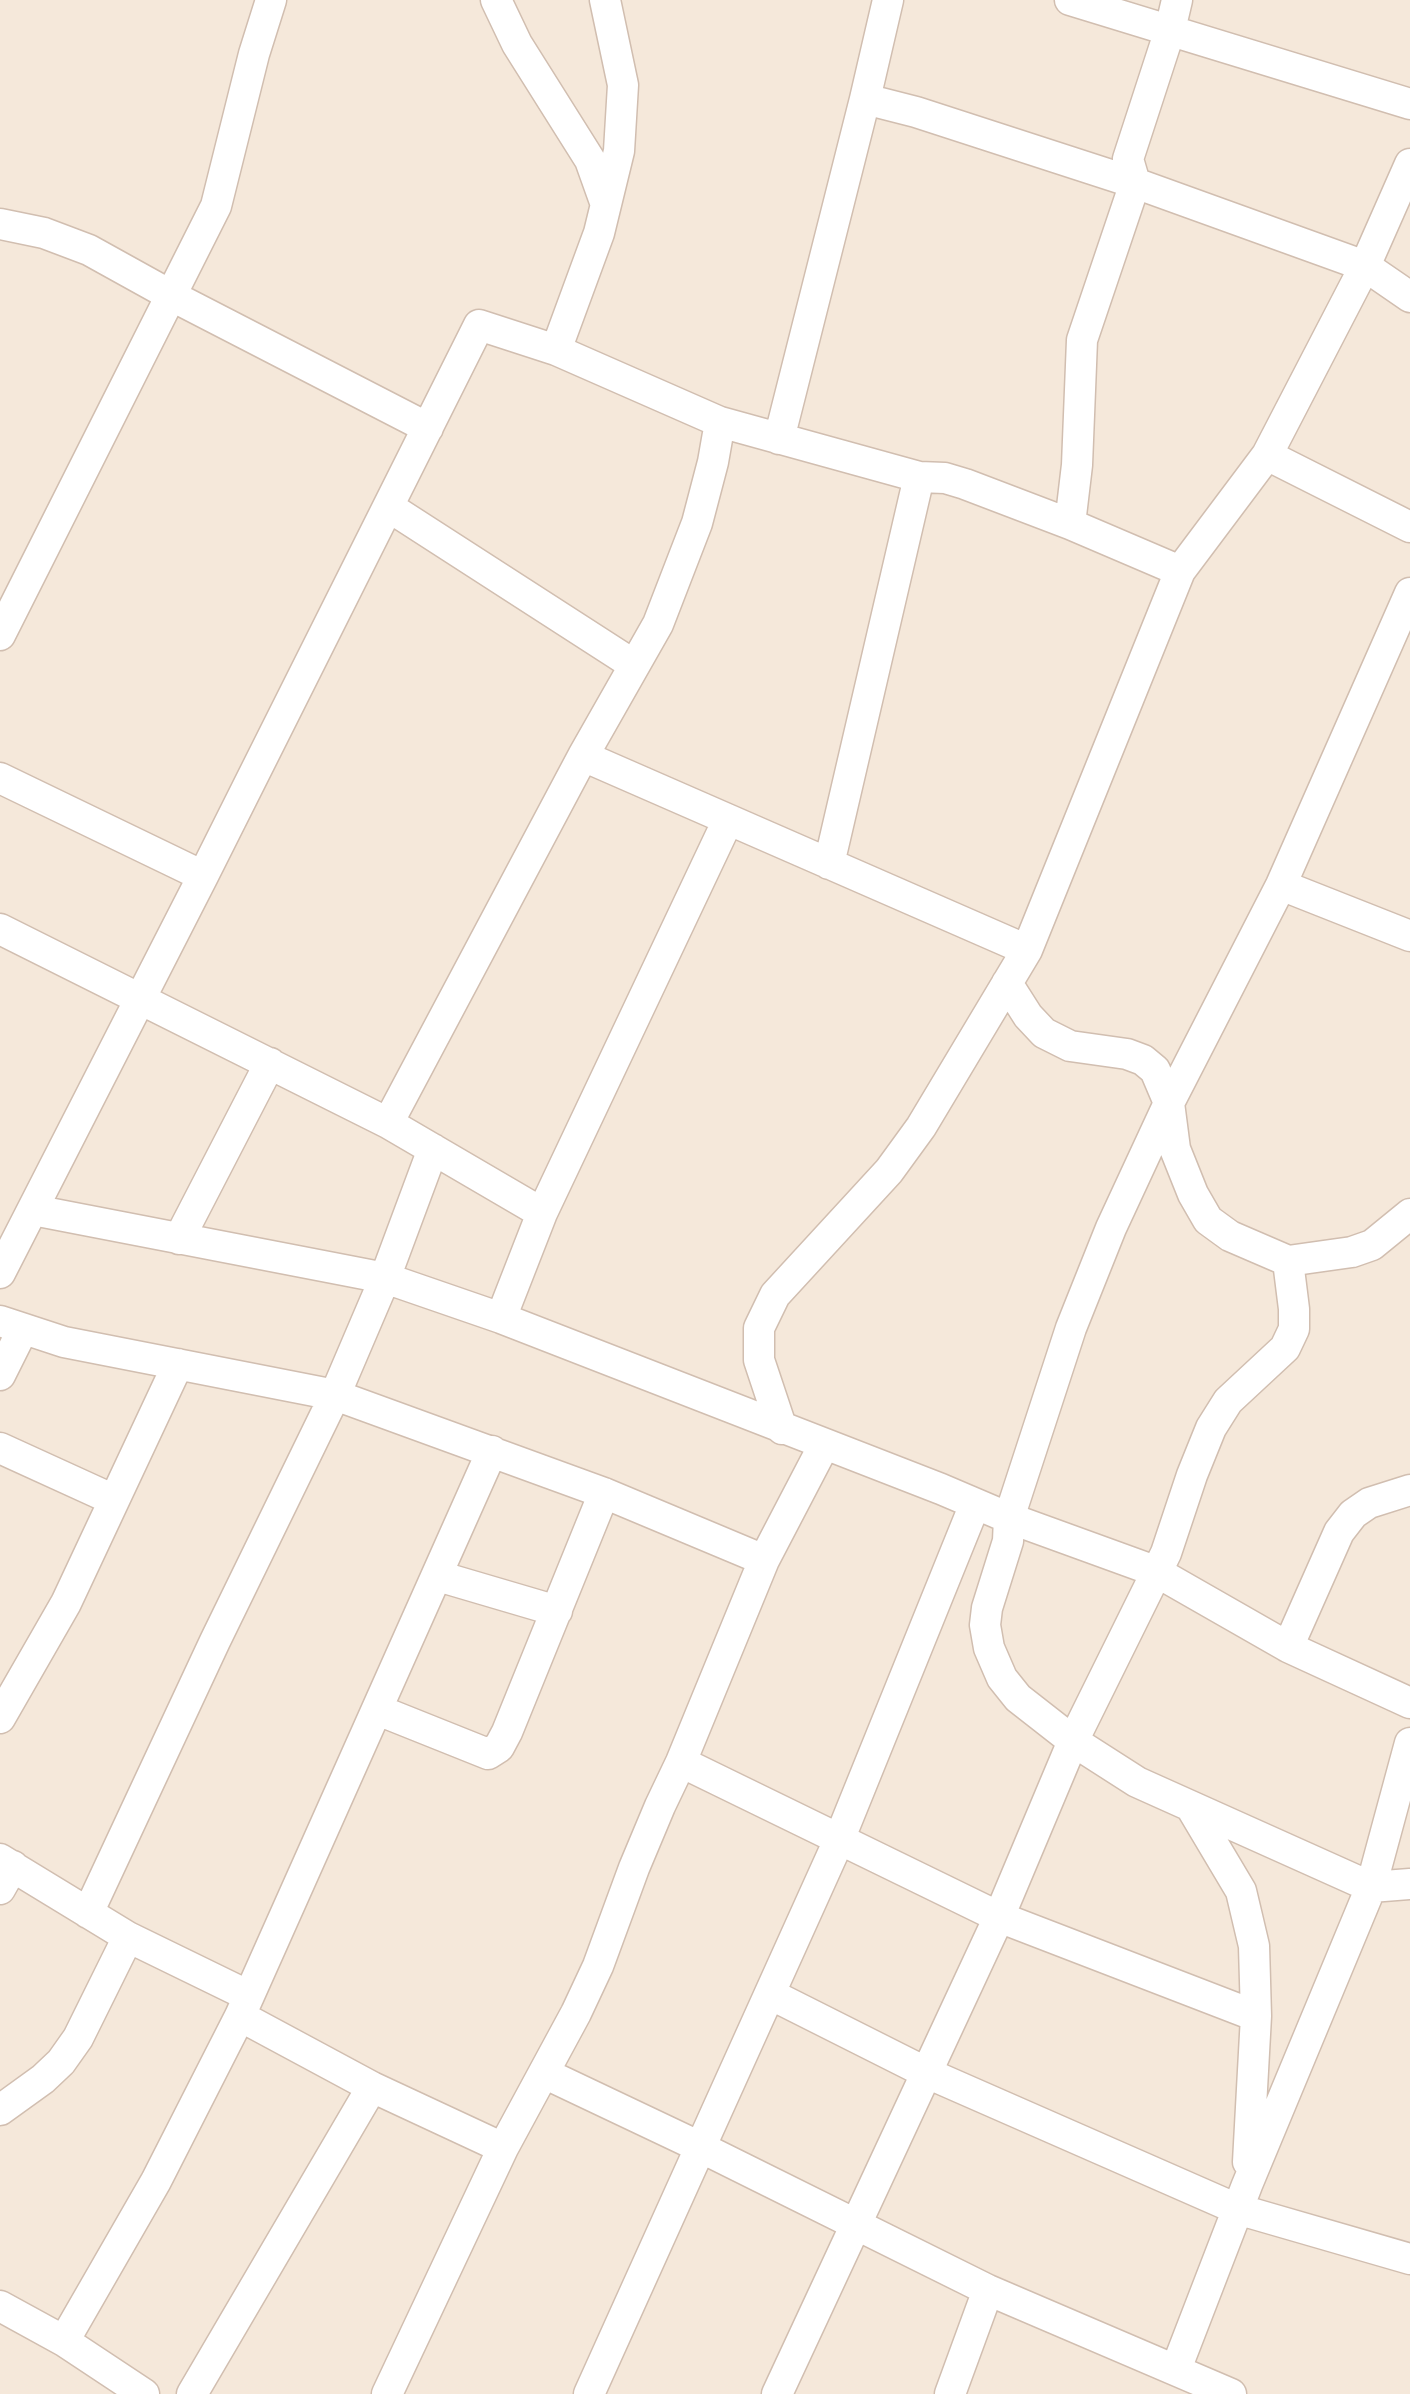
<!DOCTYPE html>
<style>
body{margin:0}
canvas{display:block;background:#fdf6ec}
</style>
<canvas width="1410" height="2394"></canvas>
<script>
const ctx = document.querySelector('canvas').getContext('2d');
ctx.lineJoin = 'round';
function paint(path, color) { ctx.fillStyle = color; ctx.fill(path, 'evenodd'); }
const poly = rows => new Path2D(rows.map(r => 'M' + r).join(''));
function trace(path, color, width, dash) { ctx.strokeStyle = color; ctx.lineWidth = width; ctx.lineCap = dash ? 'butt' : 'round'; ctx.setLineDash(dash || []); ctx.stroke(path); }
const residential = poly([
 [0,0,1410,0,1410,2394,0,2394]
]);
const minor = poly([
 [496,0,517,44,590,160,605,202],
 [1070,0,1410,104],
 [865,99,916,112,1135,183,1365,266,1410,297],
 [0,224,44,233,89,250,172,296,428,428],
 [556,350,599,233,619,151,623,85,605,0],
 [779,439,865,99,888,0],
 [1267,455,1410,527],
 [389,507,634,665],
 [1070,524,1077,465,1082,340,1135,183,1128,159,1170,30,1177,0],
 [1410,593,1281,885,1169,1103,1111,1228,1071,1328,1009,1518,1008,1541,987,1608,985,1625,989,1648,1002,1678,1018,1698,1073,1741,1137,1782,1371,1887,1410,1884],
 [0,635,216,206,254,54,271,0],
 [583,756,1027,950],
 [0,778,203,876],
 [829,864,919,477],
 [1281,885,1410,936],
 [0,929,388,1123,542,1213],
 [1007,983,1028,1016,1044,1033,1070,1046,1127,1054,1143,1060,1155,1070,1169,1103,1175,1149,1193,1194,1208,1220,1230,1236,1288,1261,1352,1252,1372,1245,1410,1214],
 [388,1123,583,756,658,624,697,523,713,462,720,422],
 [33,1210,385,1278,501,1318,941,1489,1009,1518,1155,1571,1288,1647,1410,1703],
 [179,1239,270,1063],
 [0,1273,203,876,479,325,556,350,720,422,919,477,945,478,965,484,1070,524,1180,571],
 [501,1318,542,1213,728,820],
 [0,1321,64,1342,335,1395,604,1493,764,1560],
 [0,1375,23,1329],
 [782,1429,759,1360,759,1328,775,1295,889,1171,921,1127,1027,950,1180,571,1267,455,1365,266,1410,164],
 [0,1448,114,1500],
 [438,1576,557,1611],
 [1288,1647,1339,1532,1353,1514,1369,1503,1410,1490],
 [378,1710,488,1754,499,1747,507,1732,604,1493],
 [0,1718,66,1603,178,1364],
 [681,1762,999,1917,1256,2016],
 [1191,1807,1241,1891,1254,1946,1256,2016,1248,2162],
 [0,1859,128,1937,249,1996],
 [0,1889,13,1866],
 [88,1913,215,1641,335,1395,385,1278,433,1149],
 [770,1994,927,2073,1237,2209,1410,2259],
 [240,2016,372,2087,503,2148],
 [544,2073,700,2147,988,2290,1231,2394],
 [0,2110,43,2079,61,2062,78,2038,128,1937],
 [0,2306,64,2341,144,2394],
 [64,2341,156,2181,240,2016,492,1451],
 [1176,2369,1247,2185,1371,1887,1410,1743],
 [192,2394,372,2087],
 [387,2394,503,2148,576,2013,598,1966,634,1868,660,1806,681,1762,764,1560,824,1445],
 [589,2394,839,1840,975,1504],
 [777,2394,999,1917,1073,1741,1166,1553,1192,1475,1211,1428,1228,1401,1285,1348,1294,1329,1294,1309,1288,1261],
 [950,2394,988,2290]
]);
paint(residential, '#f5e8da');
trace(minor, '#d1beb0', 33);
trace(minor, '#fff', 30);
</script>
